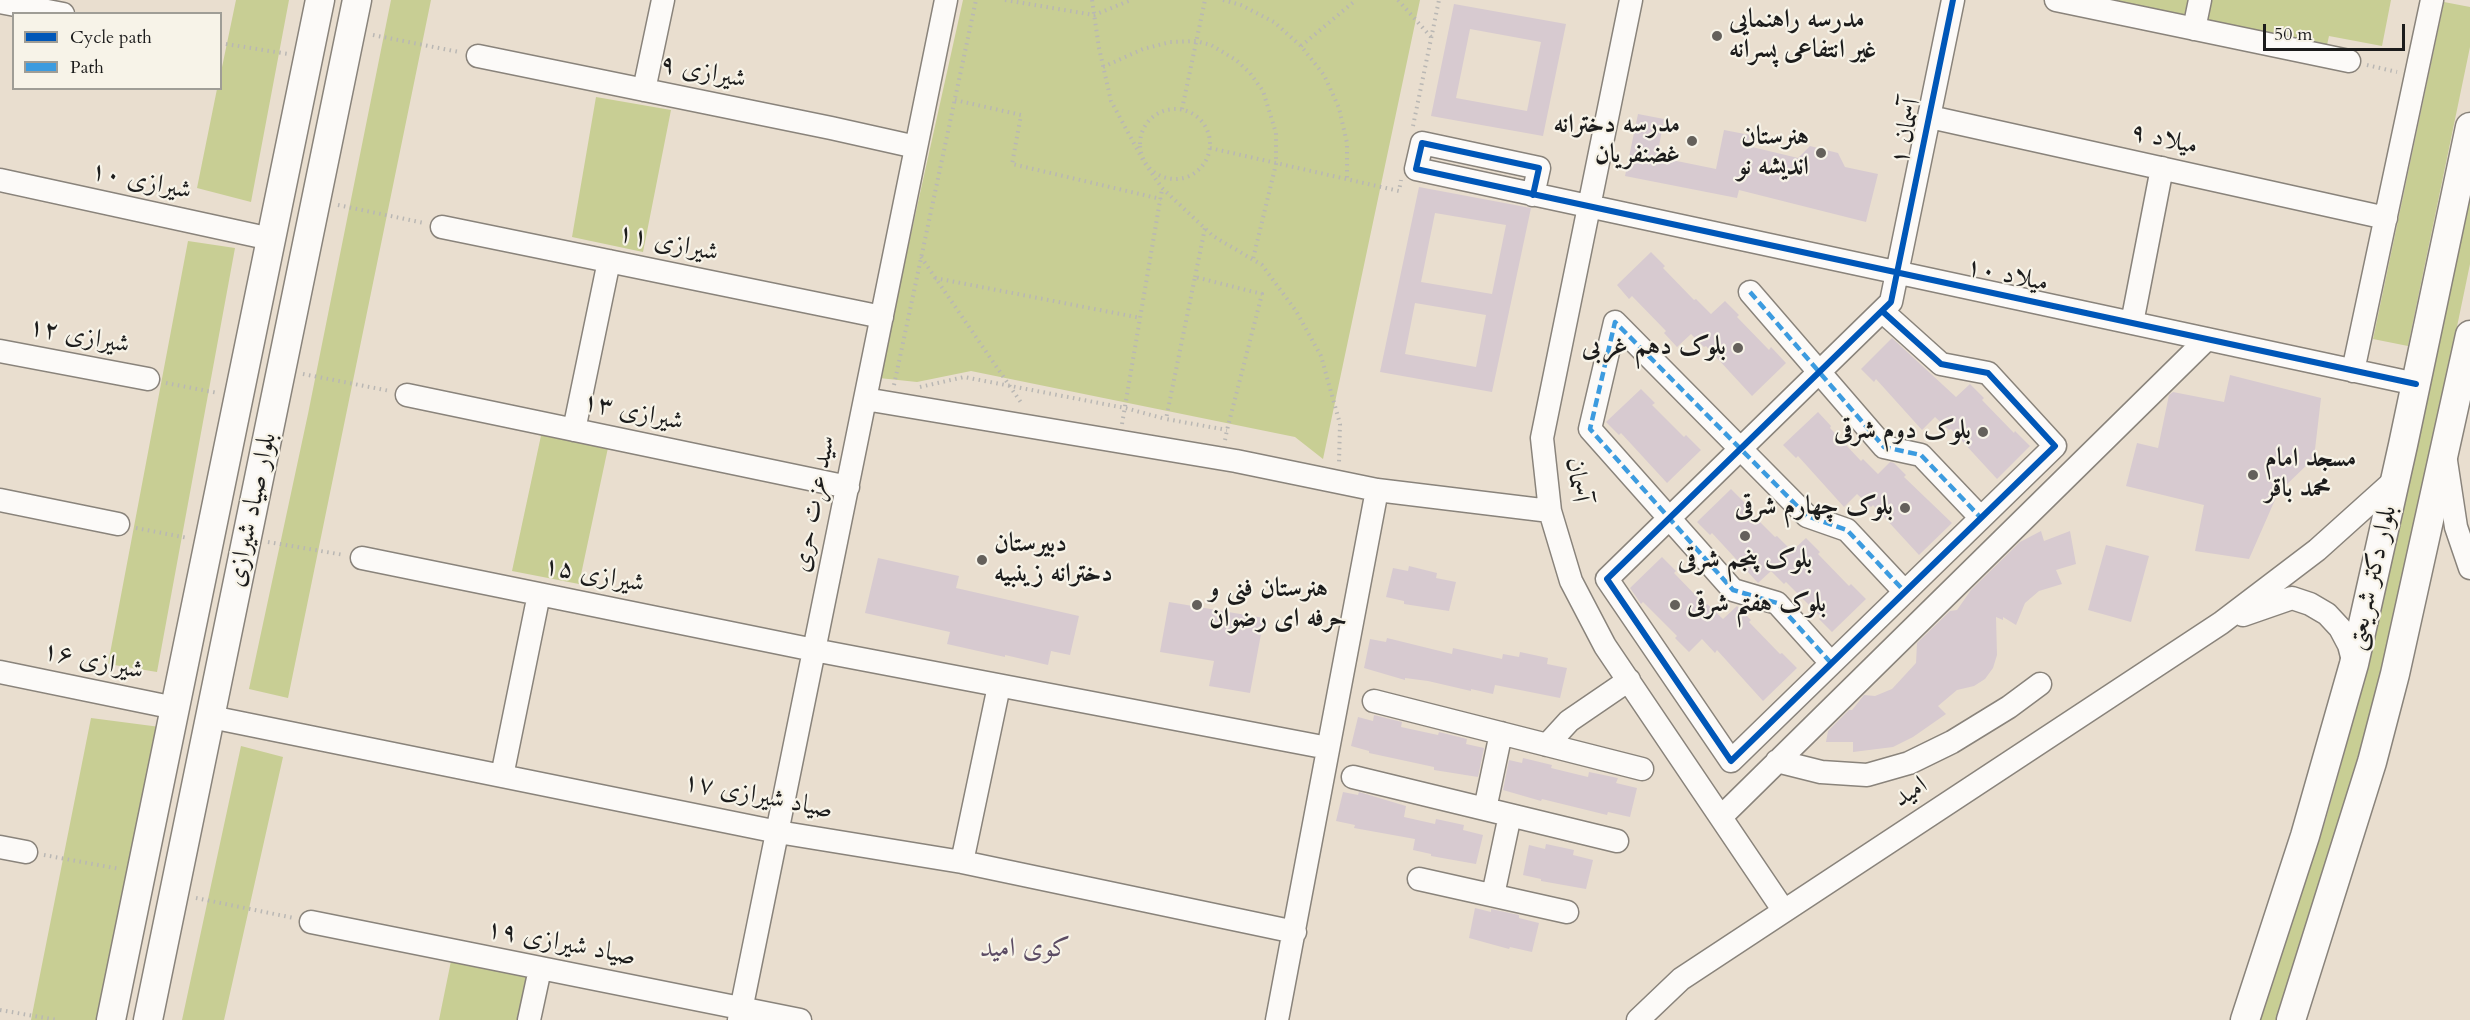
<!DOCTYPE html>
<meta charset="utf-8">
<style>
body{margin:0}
#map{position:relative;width:2470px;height:1020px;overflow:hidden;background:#e9decf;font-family:Cardo,serif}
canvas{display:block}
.legend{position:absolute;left:12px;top:12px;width:210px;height:78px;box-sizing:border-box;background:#f7f3e8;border:2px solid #9f9d96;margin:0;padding:8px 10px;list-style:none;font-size:18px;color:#1c1c1c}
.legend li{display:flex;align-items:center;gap:12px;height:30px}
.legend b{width:30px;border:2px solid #9f9d96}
.scale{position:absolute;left:2263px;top:24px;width:142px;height:27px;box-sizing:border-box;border:3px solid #1c1c1c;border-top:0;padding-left:8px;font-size:18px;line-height:21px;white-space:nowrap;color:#1c1c1c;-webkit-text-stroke:4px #f7f3e8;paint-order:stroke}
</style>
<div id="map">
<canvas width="2470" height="1020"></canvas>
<ul class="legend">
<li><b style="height:8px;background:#0057b8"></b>Cycle path</li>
<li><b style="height:8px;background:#3c9bdf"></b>Path</li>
</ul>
<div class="scale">50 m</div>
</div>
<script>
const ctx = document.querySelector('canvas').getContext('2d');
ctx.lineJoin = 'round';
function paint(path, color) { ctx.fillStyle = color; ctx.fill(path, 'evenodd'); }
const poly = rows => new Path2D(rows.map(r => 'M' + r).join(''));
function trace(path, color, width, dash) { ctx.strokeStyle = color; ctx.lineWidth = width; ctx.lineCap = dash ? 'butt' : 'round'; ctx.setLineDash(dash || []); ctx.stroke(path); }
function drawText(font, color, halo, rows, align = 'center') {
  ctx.font = font + ' Cardo,Amiri,serif'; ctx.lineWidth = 4.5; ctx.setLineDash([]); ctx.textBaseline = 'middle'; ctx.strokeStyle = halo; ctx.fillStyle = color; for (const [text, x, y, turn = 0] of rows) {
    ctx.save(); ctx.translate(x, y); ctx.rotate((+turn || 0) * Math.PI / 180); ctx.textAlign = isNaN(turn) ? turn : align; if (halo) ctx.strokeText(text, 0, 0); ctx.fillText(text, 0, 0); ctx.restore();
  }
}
const green = poly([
 [236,0,289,0,251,202,197,188,217,89,220,88,221,72],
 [391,0,431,0,288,698,249,689,308,414],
 [963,0,1420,0,1323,459,1295,437,971,371,917,382,879,378],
 [2115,0,2188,0,2184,17],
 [2210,0,2391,0,2382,46,2329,36,2327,45,2206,22],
 [2444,2,2470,7,2470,47,2408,346,2373,339],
 [596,97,671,110,643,252,572,237],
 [2470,192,2470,264,2409,558,2365,743,2277,1020,2259,1020,2326,819,2359,700,2407,495],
 [188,241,235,248,157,672,108,664],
 [542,431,609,443,579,584,512,571],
 [91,718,160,727,98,1020,31,1020],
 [241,746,283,757,224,1020,182,1020],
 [451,961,538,977,529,1020,439,1020]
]);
const building = poly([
 [1454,4,1566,24,1543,136,1431,116],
 [1470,29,1541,42,1527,111,1456,98],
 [1638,114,1664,119,1657,157,1716,169,1724,130,1750,135,1748,146,1798,158,1810,146,1838,153,1845,167,1878,174,1866,222,1739,190,1737,198,1625,176],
 [1419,187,1531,208,1492,392,1380,372],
 [1435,213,1506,225,1492,294,1421,282],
 [1415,303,1486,315,1476,367,1405,354],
 [1651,252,1665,266,1663,268,1694,300,1696,299,1711,314,1725,301,1739,315,1737,317,1769,350,1771,347,1786,363,1752,396,1706,346,1704,347,1691,334,1677,347,1664,333,1666,331,1632,296,1629,299,1617,285],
 [1892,338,1956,397,1970,384,1984,398,1982,400,2014,433,2015,431,2030,446,1997,479,1951,429,1949,430,1935,417,1922,430,1876,379,1874,382,1861,369],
 [2230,375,2321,398,2314,458,2278,493,2249,559,2195,551,2204,505,2126,486,2137,443,2158,448,2169,395,2173,392,2224,402],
 [1641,389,1655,403,1652,405,1684,437,1686,435,1701,450,1667,483,1621,433,1619,435,1606,422],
 [1818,412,1831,426,1830,428,1861,461,1863,459,1878,474,1890,462,1894,463,1906,475,1904,477,1952,523,1919,555,1873,505,1871,507,1857,494,1844,507,1798,456,1796,458,1783,445],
 [1731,489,1745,503,1743,505,1775,537,1777,536,1792,551,1806,538,1820,552,1818,554,1849,586,1851,584,1866,599,1832,632,1819,619,1821,617,1786,582,1784,584,1771,571,1758,583,1712,533,1710,535,1697,522],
 [2041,531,2044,541,2070,531,2076,564,2056,570,2062,584,2039,591,2025,603,2016,625,2003,617,2003,620,1996,617,1997,655,1993,668,1985,679,1974,686,1957,690,1938,706,1946,714,1913,737,1893,747,1853,752,1853,742,1826,742,1828,731,1849,710,1852,710,1864,695,1875,696,1892,689,1916,663,1917,643,1950,611,1957,610,1971,590,2020,542],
 [2106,545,2149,556,2131,622,2088,610],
 [1662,557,1676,571,1674,573,1706,606,1707,604,1723,619,1737,606,1751,620,1749,622,1780,654,1782,653,1797,668,1763,701,1717,650,1715,653,1702,639,1689,652,1675,638,1677,636,1643,602,1641,604,1639,601,1630,588],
 [878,558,959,576,956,588,1079,616,1070,655,1051,651,1048,665,1005,655,1005,657,947,644,950,632,865,613],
 [1409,566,1437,573,1436,578,1456,582,1449,611,1404,604,1404,601,1386,597,1393,568,1408,571],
 [1169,602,1264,618,1250,693,1209,686,1214,661,1160,652],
 [1387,638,1452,654,1453,648,1502,659,1503,654,1519,657,1520,652,1548,658,1547,664,1567,668,1560,698,1495,685,1493,694,1471,689,1471,691,1428,681,1405,678,1405,680,1364,668,1370,639,1386,642],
 [1374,715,1402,722,1401,727,1438,735,1439,732,1467,739,1466,744,1484,748,1478,777,1434,770,1434,767,1369,753,1369,751,1351,746,1358,717,1373,721],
 [1523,758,1552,765,1551,768,1588,777,1589,772,1618,778,1616,783,1637,788,1630,817,1608,812,1607,815,1542,799,1541,801,1503,790,1509,760,1522,763],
 [1343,792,1358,795,1359,792,1406,806,1404,817,1435,824,1436,819,1464,825,1463,830,1483,835,1476,864,1431,856,1431,854,1413,850,1415,839,1354,828,1355,825,1336,821],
 [1546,844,1574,850,1573,855,1593,860,1586,889,1541,881,1541,879,1523,875,1529,845,1545,849],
 [1475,908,1491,912,1491,909,1519,915,1519,918,1539,923,1532,952,1510,947,1509,949,1469,938]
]);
const path = poly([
 [1005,0,1094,15,1131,0],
 [1092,0,1099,48,1111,101,1144,162,1162,188,1213,236,1262,265,1296,311,1321,356,1340,424,1339,463],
 [1223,0,1241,5,1274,22,1301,46,1324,75,1339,108,1347,143,1347,180],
 [1398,0,1431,37],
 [373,35,459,52],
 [220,43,288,54],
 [1301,46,1356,0],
 [2367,65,2397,72],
 [1103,67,1143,49,1170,42,1196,41,1211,45,1236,60,1250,73,1263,91,1276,133,1276,164,1253,259],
 [955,100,1021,115,1012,164,1161,199],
 '1140 144a35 35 0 1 1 70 0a35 35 0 1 1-70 0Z',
 [1182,109,1205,0],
 [1413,126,1439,0],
 [1210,148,1399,191,1401,180],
 [338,205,424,223],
 [921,257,1022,404],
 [1195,277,1205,228],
 [935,278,1141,318],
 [303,374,390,391],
 [166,383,218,393],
 [894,385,976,0],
 [920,387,964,377,1125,408,1166,419],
 [1122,424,1162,189],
 [1225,440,1227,430,1262,294,1195,277,1166,419,1227,430],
 [136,528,188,538],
 [268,542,344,555],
 [44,855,120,869],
 [196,898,294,918],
 [0,1010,57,1020]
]);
const minor = poly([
 [1631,0,1542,438,1550,511,1571,581,1605,646,1784,911],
 [2056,0,2349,61],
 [0,2,63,14],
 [2194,29,2200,0],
 [478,56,831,128,916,147],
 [644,90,663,0],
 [1930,117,2386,218],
 [0,180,271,239],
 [1533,195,1539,168,1422,143,1416,169,2416,384],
 [442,227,882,317],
 [1750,292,1884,447,1921,455,1981,518],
 [1882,311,1941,364,1988,373,2055,446,1731,761,1607,579,1891,302,1953,0],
 [2132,323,2162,168],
 [0,351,148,379],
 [2353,371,2432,0],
 [407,395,848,487],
 [865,399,1236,461,1377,490,1550,511],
 [574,430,609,261],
 [2446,461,2456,527,2470,568],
 [0,500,118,524],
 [362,558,814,650,1328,748],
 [2243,615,2292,598,2310,604,2327,614,2340,628,2349,645,2354,664],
 [1831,663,1777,603,1733,590,1590,429,1615,322,1807,516,1847,530,1905,592],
 [0,672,175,708],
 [1374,701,1642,769],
 [211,717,778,832,962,862,1295,932],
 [1547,745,1569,721,1629,680],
 [1777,761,1821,772,1867,775,1909,763,1952,742,2009,707,2040,684],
 [502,776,539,594],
 [1353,777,1617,841],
 [1485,809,1501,733],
 [1721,817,2207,339],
 [0,847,26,852],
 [962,862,999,686],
 [1419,879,1567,912],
 [1493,895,1510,815],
 [311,922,800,1020],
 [529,1020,540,969],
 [739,1020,946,0],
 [1277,1020,1377,490],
 [1638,1020,1681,979,2221,623,2317,550,2396,479]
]);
const major = poly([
 [111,1020,320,0],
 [148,1020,357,0],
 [2245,1020,2305,836,2354,664,2403,445,2470,127],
 [2291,1020,2372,762,2395,674,2470,335]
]);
const quiet = poly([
 [1750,292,1884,447,1921,455,1981,518],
 [1831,663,1777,603,1733,590,1590,429,1615,322,1807,516,1847,530,1905,592]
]);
const cycleway = poly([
 [1533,195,1539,168,1422,143,1416,169,2416,384],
 [1882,311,1941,364,1988,373,2055,446,1731,761,1607,579,1891,302,1953,0]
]);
const markers = [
 [1717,36,6,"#64605b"],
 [1692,141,6,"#64605b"],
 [1821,153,6,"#64605b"],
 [1738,348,6,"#64605b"],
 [1983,432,6,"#64605b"],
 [2253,475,6,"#64605b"],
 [1905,508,6,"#64605b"],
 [1745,536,6,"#64605b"],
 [982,560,6,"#64605b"],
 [1197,605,6,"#64605b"],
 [1675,605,6,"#64605b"]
];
const poiNames = [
 ["مدرسه راهنمایی",1729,21],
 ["غیر انتفاعی پسرانه",1729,51],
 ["مدرسه دخترانه",1680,126,"right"],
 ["غضنفریان",1680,156,"right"],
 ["هنرستان",1809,138,"right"],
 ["اندیشه نو",1809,168,"right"],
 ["بلوک دهم غربی",1726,348,"right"],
 ["بلوک دوم شرقی",1971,432,"right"],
 ["مسجد امام",2265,460],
 ["محمد باقر",2265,490],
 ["بلوک چهارم شرقی",1893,508,"right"],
 ["دبیرستان",994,545],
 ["دخترانه زینبیه",994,575],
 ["بلوک پنجم شرقی",1745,561,"center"],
 ["هنرستان فنی و",1209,590],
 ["حرفه ای رضوان",1209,620],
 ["بلوک هفتم شرقی",1687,605]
];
const streetNames = [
 ["شیرازی ۹",703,73,11],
 ["آسمان ۱",1907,132,-78],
 ["میلاد ۹",2164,140,13],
 ["شیرازی ۱۰",141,182,12],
 ["شیرازی ۱۱",668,244,12],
 ["میلاد ۱۰",2007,276,12],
 ["شیرازی ۱۲",79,337,11],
 ["شیرازی ۱۳",633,413,12],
 ["آسمان",1576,480,83],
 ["سید عزت حری",815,504,-79],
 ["بلوار صیاد شیرازی",253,510,-78],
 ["شیرازی ۱۵",594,576,11],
 ["بلوار دکتر شریعتی",2373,578,-77],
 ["شیرازی ۱۶",93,662,12],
 ["امید",1911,793,-33],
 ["صیاد شیرازی ۱۷",758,797,11],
 ["صیاد شیرازی ۱۹",561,944,11]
];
const neighbourhoodNames = [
 ["کوی امید",1025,950]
];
paint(green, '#c8ce94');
paint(building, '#d7cad0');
trace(minor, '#89837b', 25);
trace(major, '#89837b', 31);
trace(path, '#b9b7b4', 4, [1.5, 4.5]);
trace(minor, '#fcfaf8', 22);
trace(major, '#fcfaf8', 28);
trace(quiet, '#3c9bdf', 4.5, [9, 4.5]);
trace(cycleway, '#0057b8', 6);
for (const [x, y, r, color] of markers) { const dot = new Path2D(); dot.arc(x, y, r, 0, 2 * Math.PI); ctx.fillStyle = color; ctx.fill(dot); trace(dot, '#f7f3e8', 2); }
drawText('bold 26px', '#1c1c1c', '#f7f3e8', poiNames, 'left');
drawText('26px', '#1c1c1c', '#f7f3e8', streetNames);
drawText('27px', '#5b4b63', '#f7f3e8', neighbourhoodNames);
</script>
